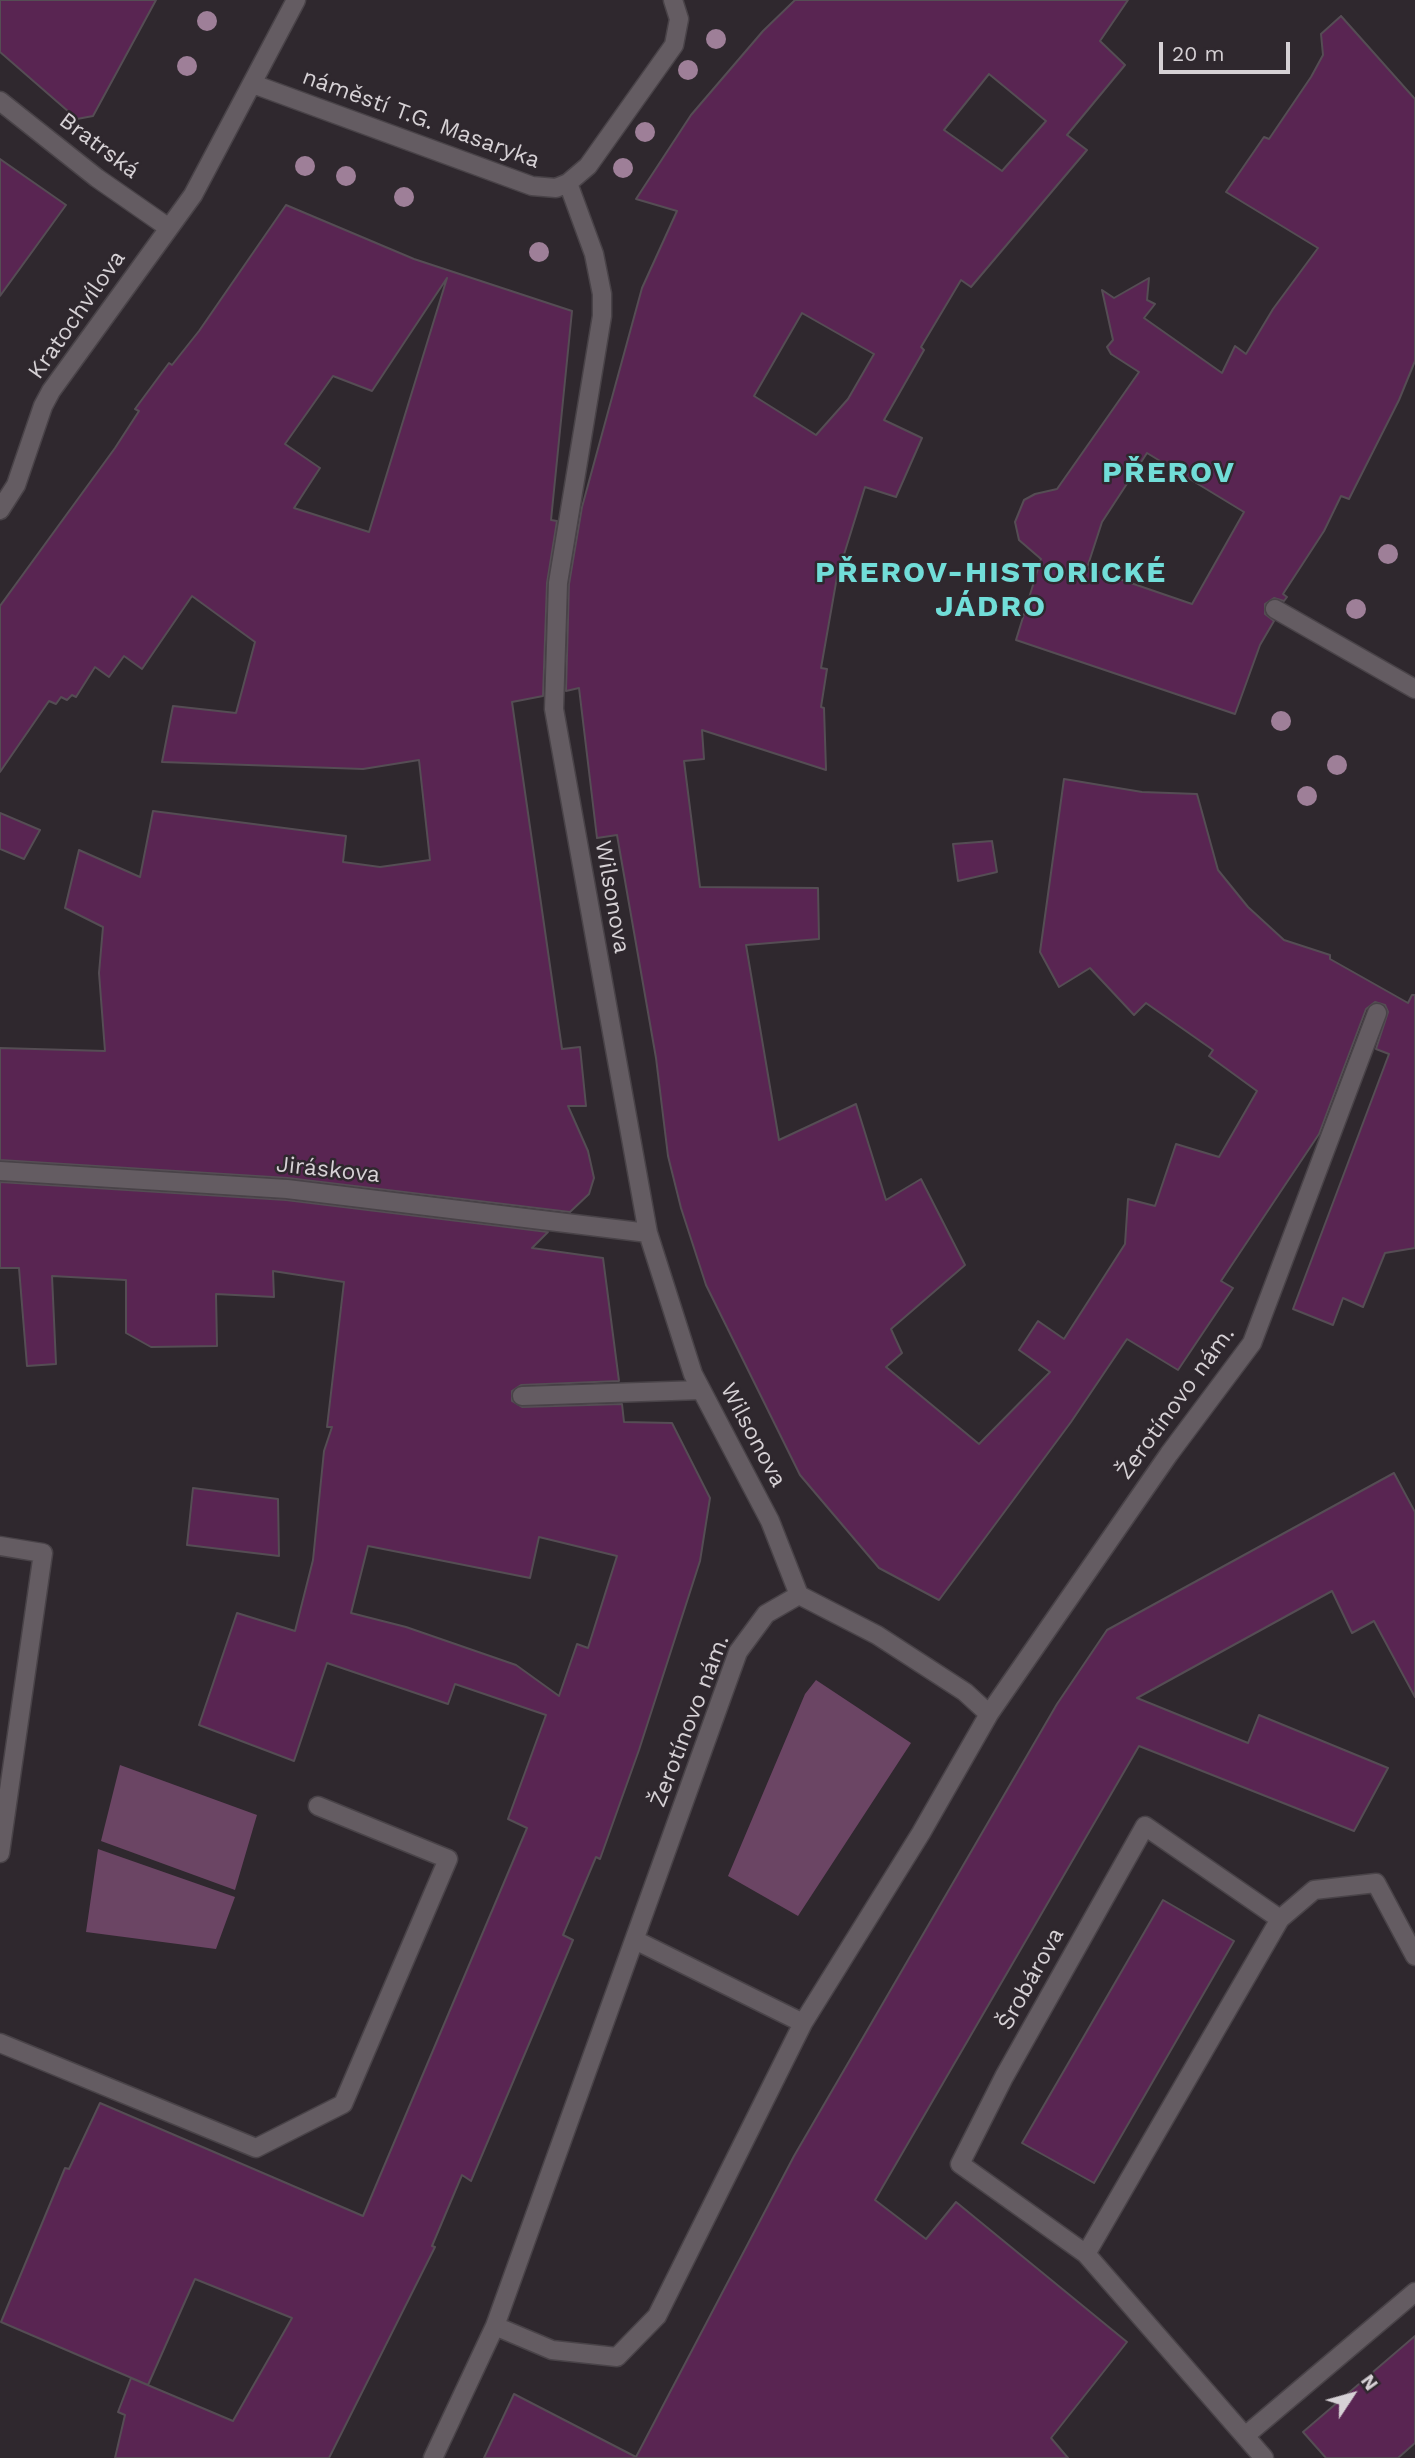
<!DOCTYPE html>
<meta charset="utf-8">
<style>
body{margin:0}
#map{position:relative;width:1415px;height:2458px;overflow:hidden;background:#2f282e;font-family:"Work Sans",sans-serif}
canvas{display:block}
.north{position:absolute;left:1317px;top:2360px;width:70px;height:70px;-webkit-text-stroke:5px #2f282e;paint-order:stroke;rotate:54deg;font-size:19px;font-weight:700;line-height:28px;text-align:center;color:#d6d1d5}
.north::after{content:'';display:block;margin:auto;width:24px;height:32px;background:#d6d1d5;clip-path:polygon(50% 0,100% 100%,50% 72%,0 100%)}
.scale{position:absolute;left:1159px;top:42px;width:131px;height:32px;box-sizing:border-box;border:4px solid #d6d1d5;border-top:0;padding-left:9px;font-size:21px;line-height:24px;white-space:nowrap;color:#d6d1d5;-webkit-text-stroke:5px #2f282e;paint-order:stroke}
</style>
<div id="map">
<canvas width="1415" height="2458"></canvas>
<div class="north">N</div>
<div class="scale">20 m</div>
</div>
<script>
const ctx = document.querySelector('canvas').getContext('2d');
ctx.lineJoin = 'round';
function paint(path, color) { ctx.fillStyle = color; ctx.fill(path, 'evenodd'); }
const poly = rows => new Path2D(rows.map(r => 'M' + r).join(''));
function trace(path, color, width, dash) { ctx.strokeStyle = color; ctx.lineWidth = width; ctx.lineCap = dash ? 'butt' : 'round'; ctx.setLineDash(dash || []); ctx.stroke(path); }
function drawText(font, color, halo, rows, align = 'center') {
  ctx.font = font + ' "Work Sans",sans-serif'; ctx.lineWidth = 5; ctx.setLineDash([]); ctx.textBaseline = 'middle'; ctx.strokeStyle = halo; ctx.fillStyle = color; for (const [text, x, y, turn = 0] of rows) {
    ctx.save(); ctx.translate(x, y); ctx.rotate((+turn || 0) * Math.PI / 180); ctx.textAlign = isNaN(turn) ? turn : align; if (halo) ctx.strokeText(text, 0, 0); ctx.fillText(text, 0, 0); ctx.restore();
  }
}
const green = poly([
 [816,1680,911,1743,798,1916,728,1876,805,1694],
 [120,1765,257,1815,235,1890,101,1841],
 [98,1849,235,1897,216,1949,86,1932]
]);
const building = poly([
 [0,0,156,0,93,116,77,119,0,52,0,0],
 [795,0,1128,0,1100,41,1125,65,1067,135,1087,150,971,287,961,280,921,347,924,350,884,420,922,438,896,497,865,487,837,577,821,668,827,669,821,707,824,708,826,770,702,730,704,759,684,761,700,887,818,888,819,939,746,945,779,1140,856,1104,886,1200,921,1179,965,1265,891,1329,902,1353,886,1367,979,1444,1050,1372,1019,1350,1038,1321,1064,1339,1125,1244,1128,1199,1155,1206,1176,1144,1219,1157,1257,1091,1209,1056,1213,1050,1146,1003,1134,1015,1090,968,1059,987,1040,952,1064,779,1142,792,1197,794,1218,870,1248,907,1284,940,1330,955,1330,959,1408,1003,1412,995,1415,995,1415,1248,1385,1253,1363,1307,1343,1298,1333,1325,1293,1309,1389,1054,1376,1049,1388,1012,1385,1005,1375,1002,1366,1009,1319,1134,1221,1281,1233,1288,1178,1370,1127,1339,1071,1422,939,1600,879,1568,800,1475,706,1285,681,1208,668,1156,656,1058,617,835,597,838,579,688,566,691,569,584,582,507,642,288,677,211,636,199,691,115,763,31,795,0],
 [989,74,1046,121,1002,171,944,130,989,74],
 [802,313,874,354,848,399,816,435,754,396,802,313],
 [1341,16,1415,99,1415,361,1399,400,1349,499,1341,496,1324,531,1283,594,1287,597,1284,601,1274,598,1265,604,1265,614,1274,621,1260,645,1235,714,1016,640,1041,559,1019,540,1015,522,1024,500,1035,494,1057,489,1139,372,1111,354,1107,347,1113,340,1102,290,1114,298,1149,278,1147,300,1155,304,1144,318,1222,373,1235,346,1246,354,1273,309,1318,248,1226,192,1264,137,1269,139,1311,77,1323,55,1321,34,1341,16],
 [1147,453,1244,512,1192,604,1087,568,1102,522,1147,453],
 [0,159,66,205,0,296,0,159],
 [286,205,414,259,572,311,551,520,557,521,547,583,543,696,512,702,562,1049,580,1047,586,1106,568,1106,588,1151,594,1178,589,1194,570,1212,288,1178,0,1160,0,1048,105,1051,99,973,103,927,65,908,79,850,140,877,153,811,346,836,343,862,380,867,430,860,419,760,363,769,162,762,173,706,236,713,255,642,192,596,142,669,124,656,109,677,95,667,76,697,72,695,67,700,61,697,56,704,49,701,0,772,0,606,115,448,139,411,135,409,169,363,172,365,199,331,286,205],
 [447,278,369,532,294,508,320,468,285,444,333,376,372,391,447,278],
 [0,813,40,830,24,859,0,849,0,813],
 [992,841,997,872,958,881,953,844,992,841],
 [0,1182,286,1200,548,1232,532,1248,603,1258,619,1381,521,1385,512,1391,512,1401,522,1407,622,1404,624,1422,672,1423,710,1498,700,1561,639,1750,600,1859,596,1857,563,1935,573,1940,471,2181,462,2175,432,2246,435,2247,329,2458,115,2458,125,2415,118,2412,131,2378,233,2421,292,2318,195,2279,148,2385,1,2322,65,2168,69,2169,100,2103,363,2216,527,1828,508,1819,546,1715,455,1684,448,1704,327,1663,294,1761,199,1725,237,1613,295,1631,313,1560,324,1451,332,1427,327,1427,344,1282,273,1271,274,1297,216,1294,217,1346,151,1347,126,1333,126,1280,52,1276,56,1364,27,1366,19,1268,0,1268,0,1182],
 [539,1537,617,1556,588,1648,577,1644,559,1696,516,1665,406,1627,351,1613,368,1546,530,1578,539,1537],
 [1394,1473,1415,1512,1415,1697,1374,1621,1352,1633,1332,1591,1137,1698,1248,1743,1259,1715,1388,1768,1354,1831,1139,1746,875,2200,926,2239,956,2202,1127,2342,1051,2438,1068,2458,484,2458,514,2394,636,2457,794,2156,1057,1704,1107,1630,1394,1473],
 [193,1488,278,1499,279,1556,187,1545,193,1488],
 [1163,1900,1234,1941,1094,2183,1022,2143,1163,1900],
 [1415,2336,1415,2443,1398,2458,1326,2458,1303,2432,1415,2336]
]);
const minor = poly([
 [253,84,532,186,556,188,568,183,588,166,674,45,679,19,673,0],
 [0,101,97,178,169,228],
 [568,183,594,254,602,294,602,316,558,583,554,709,648,1233,693,1374,770,1521,799,1595],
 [0,510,16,485,43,406,51,391,193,195,296,0],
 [1275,609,1415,689],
 [0,1171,287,1189,648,1233],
 [522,1396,701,1390],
 [0,1546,43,1553,0,1853],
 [989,1714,1169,1454,1252,1343,1377,1013],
 [635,1940,803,2023],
 [0,2043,256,2148,343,2104,448,1859,318,1806],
 [1086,2254,1280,1919],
 [495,2326,552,2350,617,2357,657,2316,803,2023,921,1833,989,1714,965,1692,877,1635,799,1595],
 [1245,2436,1415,2292],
 [433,2458,495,2326,738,1652,766,1614,799,1595],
 [1264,2458,1086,2254,960,2164,1004,2077,1145,1826,1280,1919,1314,1890,1376,1883,1415,1956]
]);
const trees = [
 [207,21],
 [716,39],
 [187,66],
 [688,70],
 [645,132],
 [305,166],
 [623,168],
 [346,176],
 [404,197],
 [539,252],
 [1388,554],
 [1356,609],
 [1281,721],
 [1337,765],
 [1307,796]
];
const streetNames = [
 ["náměstí T.G. Masaryka",421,119,20],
 ["Bratrská",99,146,37],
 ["Kratochvílova",77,315,-55],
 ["Wilsonova",612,897,80],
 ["Jiráskova",328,1170,6],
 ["Žerotínovo nám.",1176,1403,-54],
 ["Wilsonova",753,1435,62],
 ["Žerotínovo nám.",690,1721,-69],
 ["Šrobárova",1031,1979,-61]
];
const districtNames = [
 ["PŘEROV",1169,473],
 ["PŘEROV-HISTORICKÉ",991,573],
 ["JÁDRO",991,607]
];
paint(green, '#6b4564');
paint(building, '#592552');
trace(building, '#554d54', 2);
trace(minor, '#494348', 21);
trace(minor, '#645c62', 18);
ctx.fillStyle = '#9e7f98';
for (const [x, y] of trees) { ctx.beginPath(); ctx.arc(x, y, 10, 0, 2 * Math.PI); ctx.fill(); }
drawText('23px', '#d6d1d5', '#2f282e', streetNames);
ctx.letterSpacing = '2px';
drawText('bold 30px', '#71ddd8', '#2f282e', districtNames);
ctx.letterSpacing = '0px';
</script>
